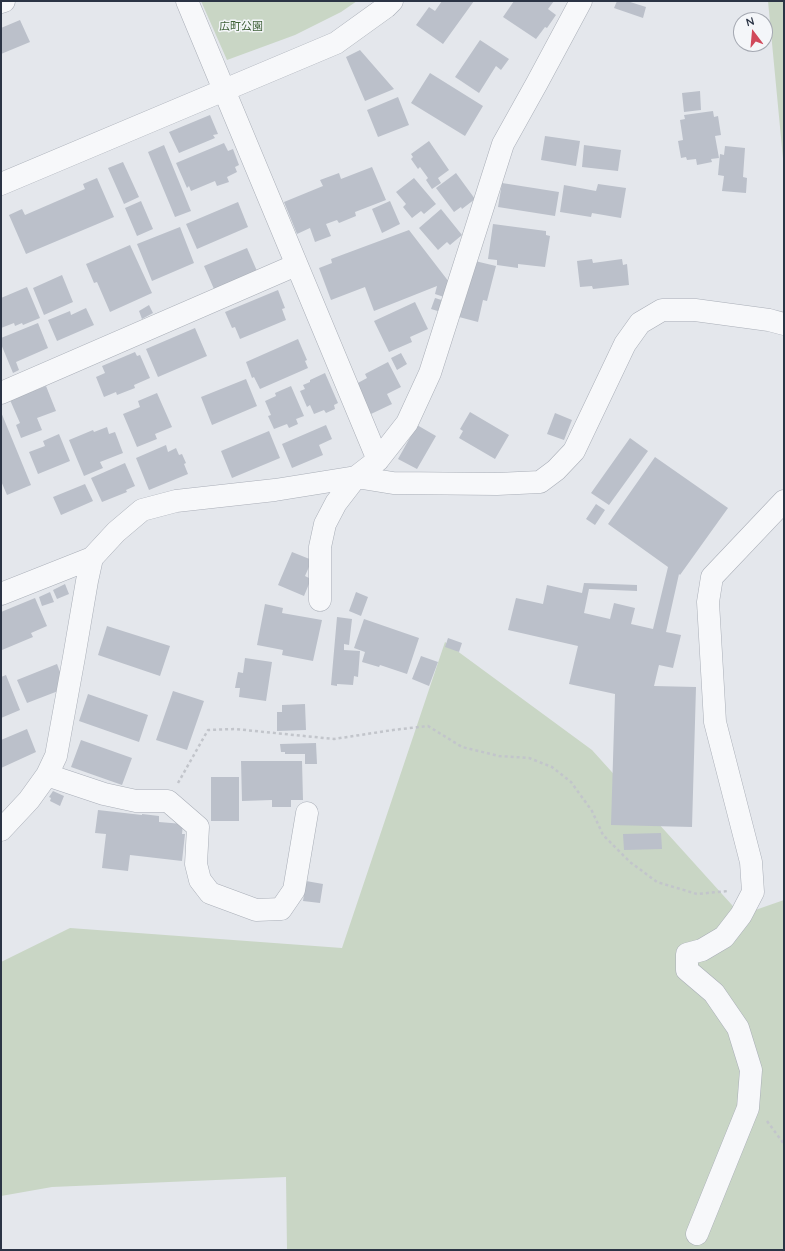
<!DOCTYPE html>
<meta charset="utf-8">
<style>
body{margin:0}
#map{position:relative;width:785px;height:1251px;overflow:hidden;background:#e4e7ec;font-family:Quicksand,sans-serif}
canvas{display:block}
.frame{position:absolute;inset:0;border:2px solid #2b3445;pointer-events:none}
.north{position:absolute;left:733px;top:12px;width:40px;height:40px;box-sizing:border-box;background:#f4f6f9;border:1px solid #a4a8b1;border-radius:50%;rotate:344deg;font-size:11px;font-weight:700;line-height:16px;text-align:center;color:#2b3445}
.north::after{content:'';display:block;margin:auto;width:14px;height:18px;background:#d1495b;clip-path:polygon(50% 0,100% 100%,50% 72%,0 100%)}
</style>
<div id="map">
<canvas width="785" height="1251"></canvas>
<div class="frame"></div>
<div class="north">N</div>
</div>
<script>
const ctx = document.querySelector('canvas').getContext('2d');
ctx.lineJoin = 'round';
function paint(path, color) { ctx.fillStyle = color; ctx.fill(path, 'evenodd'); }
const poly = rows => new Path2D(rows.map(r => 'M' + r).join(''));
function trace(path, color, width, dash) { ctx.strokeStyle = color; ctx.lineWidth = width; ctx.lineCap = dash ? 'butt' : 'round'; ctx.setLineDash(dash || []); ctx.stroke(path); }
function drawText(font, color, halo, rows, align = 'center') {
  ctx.font = font + ' Quicksand,"Noto Sans JP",sans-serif'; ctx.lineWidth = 3; ctx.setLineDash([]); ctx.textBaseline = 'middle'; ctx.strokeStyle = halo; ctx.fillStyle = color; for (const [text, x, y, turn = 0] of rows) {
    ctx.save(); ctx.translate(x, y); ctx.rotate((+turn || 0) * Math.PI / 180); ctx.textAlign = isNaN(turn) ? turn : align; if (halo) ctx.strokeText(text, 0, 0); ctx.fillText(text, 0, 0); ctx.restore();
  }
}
const green = poly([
 [201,1,357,1,341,12,295,35,227,60],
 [768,1,784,1,784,169],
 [445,642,592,750,741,915,784,900,784,1250,287,1250,286,1177,52,1187,1,1196,1,962,70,928,342,948]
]);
const building = poly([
 [442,1,474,1,443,44,416,25,429,7,435,11],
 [514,1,554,1,548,9,556,15,547,28,545,27,536,39,503,17],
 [617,1,627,1,646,7,643,18,614,8],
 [20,20,30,42,1,54,1,28],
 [480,40,509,59,501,70,496,66,479,93,455,77],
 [360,50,394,89,365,101,346,57],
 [430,73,483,106,465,136,411,103],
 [700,91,701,110,684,112,682,93],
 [398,97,409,125,378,137,367,110],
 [713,111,714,117,718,116,721,135,715,136,719,158,711,159,712,162,697,165,696,159,687,160,686,157,681,158,678,141,683,140,680,120,685,119,684,115],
 [210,115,218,134,213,135,215,138,179,153,169,132],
 [545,136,580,141,576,166,541,160],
 [429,141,449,170,438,178,441,183,432,189,426,180,428,178,420,167,418,169,411,159,413,157,411,154],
 [224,143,228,151,233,149,239,165,235,167,237,172,227,177,229,182,217,186,215,181,191,191,189,186,187,188,176,163],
 [164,145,191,211,175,217,148,152],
 [584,145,621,150,618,171,582,167],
 [725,146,745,148,743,177,747,178,746,193,722,191,724,176,718,175,720,154,724,155],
 [123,162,139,197,124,204,108,168],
 [372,167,386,200,355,212,356,216,339,223,337,220,326,224,331,236,315,242,310,228,297,234,284,202,323,186,320,180,339,173,341,179],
 [456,173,475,199,462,209,461,207,454,212,436,188],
 [97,178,114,217,26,254,9,215,22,209,25,215,85,189,83,184],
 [414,178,436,204,424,214,421,211,412,218,403,207,406,204,396,192],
 [502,183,559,192,555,216,498,207],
 [598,184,626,188,621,218,592,213,591,217,560,212,564,185,596,191],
 [141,201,153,229,137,236,125,208],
 [390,201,400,224,382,233,372,209],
 [238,202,248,227,197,249,186,224],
 [441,209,462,235,450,245,447,242,438,250,419,228],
 [493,224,546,231,546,235,550,236,545,267,518,264,518,268,497,265,497,260,488,259],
 [180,227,194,263,152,281,137,244],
 [409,230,449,282,444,297,435,294,437,286,374,311,365,287,331,300,319,268,332,263,331,259],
 [130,245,152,293,110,312,97,282,94,283,86,264],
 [247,248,257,271,214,289,204,266],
 [592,259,593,263,622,259,623,265,627,264,629,285,593,289,592,286,580,287,577,261],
 [475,261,496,266,487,301,483,300,478,322,459,317],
 [62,275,73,302,44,315,33,288],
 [27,287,40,318,23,325,22,323,15,326,14,323,1,328,1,298],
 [278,290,285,308,282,309,286,320,240,339,235,327,232,328,225,312],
 [435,298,445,301,441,312,431,309],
 [415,302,428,329,410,337,412,342,389,352,374,321],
 [149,305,153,313,142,319,139,311],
 [86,308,94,325,57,341,48,320,70,311,71,315],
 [38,323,48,348,16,362,19,370,13,373,1,344,1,338],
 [195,328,207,356,158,377,146,349],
 [298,339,307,360,305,361,308,368,260,389,254,377,252,378,246,362],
 [135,352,137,356,140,355,150,378,134,385,135,388,117,395,116,392,104,397,96,377,105,373,102,366],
 [401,353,407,364,397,370,391,358],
 [388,362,401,387,387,394,392,404,371,414,356,384,367,378,365,374],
 [325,373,338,403,334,405,335,409,326,413,324,410,314,414,310,405,307,407,300,391,305,389,303,385,310,382,310,380],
 [246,379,257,406,212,425,201,397],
 [46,386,56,411,37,418,42,430,21,438,16,425,20,423,10,400],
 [291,386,304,416,296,419,298,424,289,428,287,424,274,429,268,416,271,415,265,401,276,396,275,393],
 [157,393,172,427,155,434,157,439,137,447,123,414,140,407,138,401],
 [1,412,31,485,7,495,1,481],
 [470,412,509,435,495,459,459,438,463,431,460,429],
 [555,413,572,420,564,440,547,434],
 [326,425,332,439,319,445,323,455,292,468,282,444],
 [417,425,436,436,417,469,398,459],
 [107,427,109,434,115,432,123,453,100,462,103,468,84,476,69,440,93,430,94,432],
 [269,431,280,458,232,478,221,451],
 [59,434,70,461,38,474,29,452,45,446,43,441],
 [630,438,648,451,609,505,591,493],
 [166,445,168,452,176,448,179,455,182,454,186,463,184,464,188,474,149,490,136,458],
 [655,457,728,508,680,575,679,574,666,632,681,635,673,668,659,665,654,686,696,687,692,827,611,825,615,694,569,684,578,646,508,630,516,598,543,604,547,585,582,593,584,583,637,585,637,591,589,589,584,613,610,619,614,603,635,608,631,624,653,629,668,567,608,524],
 [125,463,135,486,126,490,127,492,102,502,91,478],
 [85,484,93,501,61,515,53,497],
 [596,504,605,510,595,525,586,519],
 [292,552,312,560,305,576,311,579,304,596,278,585],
 [65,584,69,594,57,599,53,590],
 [50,592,54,602,42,606,39,597],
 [356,592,368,597,361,616,349,611],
 [35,598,47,626,31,633,33,637,2,650,1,612],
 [265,604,283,608,282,613,322,620,313,661,282,655,283,650,257,645],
 [337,617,352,619,349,645,344,644,344,650,360,651,358,677,354,676,353,685,337,684,337,686,331,685],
 [364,619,419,638,407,674,380,665,379,667,362,662,365,652,354,648],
 [107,626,170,646,160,676,98,655],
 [448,638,462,643,459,652,445,647],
 [421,656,438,662,429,686,412,679],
 [245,658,272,662,266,701,239,697,240,688,235,688,238,672,243,673],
 [57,664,66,688,27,703,17,680],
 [6,675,20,710,1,718,1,677],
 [173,691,204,701,187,750,156,740],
 [88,694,148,715,139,742,79,721],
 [305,704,306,730,277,731,277,712,282,712,282,705],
 [27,729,36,752,1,768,1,740],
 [81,740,132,758,122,785,71,767],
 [316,743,317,764,305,764,305,754,285,754,285,752,281,752,280,744],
 [241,761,302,761,303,800,291,800,291,807,272,807,272,800,242,801],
 [211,777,239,777,239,821,211,821],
 [53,791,64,796,60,806,50,801,51,798,49,797],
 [98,810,142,815,142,814,159,816,159,822,183,824,182,834,185,834,182,861,130,855,128,871,102,868,106,834,95,833],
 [661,833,662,849,624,850,623,834],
 [306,881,323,884,320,903,303,901]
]);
const path = poly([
 [178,783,208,730,235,729,334,739,393,730,428,726,462,747,499,756,529,758,552,767,571,782,592,811,603,835,630,862,657,882,697,894,728,891],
 [767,1121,784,1144]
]);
const minor = poly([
 [187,1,378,460],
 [1,2,4,1],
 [1,184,336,43,386,7,392,1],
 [1,393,296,265],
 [1,594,92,558],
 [320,600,320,547,325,524,336,503,356,477,393,483,497,484,540,482,556,470,574,451,625,344,640,323,662,310,695,310,769,320,784,324],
 [47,775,104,794,136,801,168,801,198,827,196,864,200,880,210,893,256,910,281,909,294,890,307,813],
 [1,830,29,800,47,775,56,756,74,657,87,581,92,558,116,532,142,510,176,501,275,490,356,477,378,460,407,423,430,373,503,144,537,83,581,1],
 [697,1234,748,1108,751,1070,738,1028,714,993,687,970,687,954,702,950,724,937,741,915,753,892,751,862,715,722,708,602,712,577,784,501]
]);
const parkNames = [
 ["広町公園",241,27]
];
paint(green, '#c9d6c5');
paint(building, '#bbc0ca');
trace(minor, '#a9aeb7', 23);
trace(path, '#c2c5cb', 2.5, [3, 3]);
trace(minor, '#f7f8fa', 22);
drawText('11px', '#3f6138', '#f4f6f9', parkNames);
</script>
